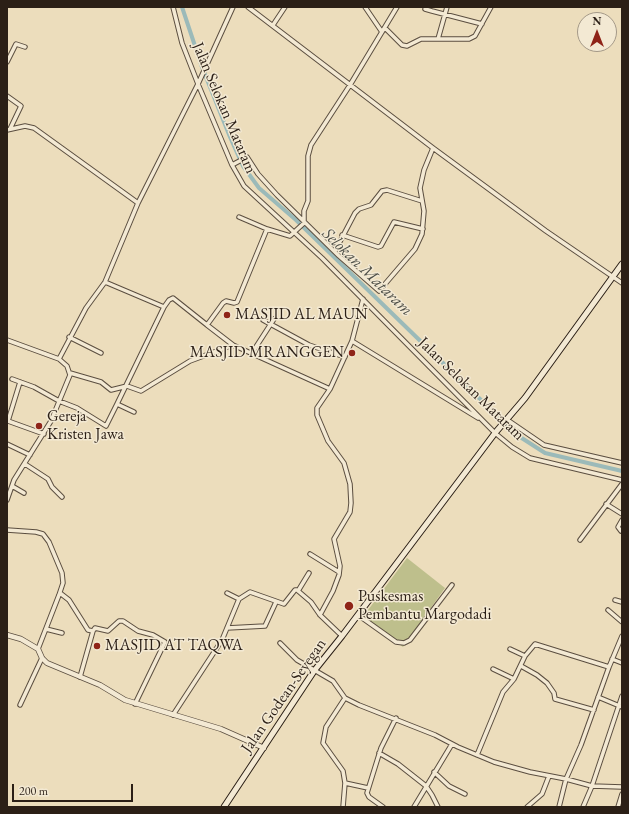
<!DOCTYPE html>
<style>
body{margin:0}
#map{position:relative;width:629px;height:814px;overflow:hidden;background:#ecddbc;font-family:"EB Garamond",serif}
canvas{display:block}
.frame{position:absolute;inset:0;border:8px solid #2b1f16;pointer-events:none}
.north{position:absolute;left:577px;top:12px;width:40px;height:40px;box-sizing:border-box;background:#f3e9d3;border:1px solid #a39887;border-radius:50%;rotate:0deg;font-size:11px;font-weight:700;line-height:16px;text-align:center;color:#2b1f16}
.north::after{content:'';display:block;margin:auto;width:14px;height:18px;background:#8f2418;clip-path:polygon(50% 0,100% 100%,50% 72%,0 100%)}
.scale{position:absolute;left:12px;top:784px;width:121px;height:18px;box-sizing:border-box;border:2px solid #2b1f16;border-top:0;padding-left:5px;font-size:12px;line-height:14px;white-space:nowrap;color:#2b1f16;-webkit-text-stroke:3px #f3e9d3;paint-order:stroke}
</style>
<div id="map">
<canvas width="629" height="814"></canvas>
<div class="frame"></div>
<div class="north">N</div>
<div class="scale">200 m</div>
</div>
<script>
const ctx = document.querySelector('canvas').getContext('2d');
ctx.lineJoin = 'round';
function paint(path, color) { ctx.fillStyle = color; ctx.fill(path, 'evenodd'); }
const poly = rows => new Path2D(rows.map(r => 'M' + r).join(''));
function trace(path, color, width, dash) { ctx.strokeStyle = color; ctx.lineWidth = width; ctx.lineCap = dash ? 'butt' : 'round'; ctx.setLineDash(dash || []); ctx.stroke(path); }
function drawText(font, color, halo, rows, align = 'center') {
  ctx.font = font + ' "EB Garamond",serif'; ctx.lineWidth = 3; ctx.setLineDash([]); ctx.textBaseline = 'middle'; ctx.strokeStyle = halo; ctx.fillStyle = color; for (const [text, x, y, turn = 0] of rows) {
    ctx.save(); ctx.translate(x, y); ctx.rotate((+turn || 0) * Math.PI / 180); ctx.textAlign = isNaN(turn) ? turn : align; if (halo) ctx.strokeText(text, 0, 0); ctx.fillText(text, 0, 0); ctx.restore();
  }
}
const green = poly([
 [407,558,445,588,403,647,362,618]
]);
const canal = poly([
 [182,7,202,67,230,137,243,166,259,188,296,220,517,435,545,453,622,471]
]);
const minor = poly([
 [173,7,182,43,198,84,232,165,244,186,322,258,495,433,512,447,530,458,622,480],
 [248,7,433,148,546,231,622,283],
 [365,7,382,32],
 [426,7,425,9,432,11,482,24],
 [273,25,285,7],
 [385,28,402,45,407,46,421,39,469,39,475,36,491,7],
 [438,39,447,7],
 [7,62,16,44,25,47],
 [7,96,21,106,10,129],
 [7,130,25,126,34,128,138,203],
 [232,165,247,157,258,174,277,195,339,256,379,291,415,249,422,234,424,211,420,188,424,170,433,148],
 [239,217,267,229],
 [342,235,378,247,381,246,394,222,423,229],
 [335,251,355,213,359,209,371,205,382,191,387,190,422,201],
 [105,282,164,307,169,300,173,298,207,325],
 [363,299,352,341,330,389,233,345,207,325,223,303,226,301,234,303,237,302,267,229,290,236,304,223,304,211,308,201,308,156,311,145,350,85,397,7],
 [263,320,309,345,345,357],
 [69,337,101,353],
 [7,340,59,359],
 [352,341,478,418],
 [252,353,274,319],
 [70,373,101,382,111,390,127,386,141,391,190,361,233,345],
 [12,379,34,387,59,401,77,408,106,426,117,404],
 [134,412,117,404,164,307],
 [506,419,544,445,622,463],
 [8,421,20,382],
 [8,421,44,434],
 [7,444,30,455],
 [25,464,48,479,52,487,62,497],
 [12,486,24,493],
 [7,500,14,480,51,421,70,375,67,366,59,359,86,308,105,282,138,203,198,84,233,7],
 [606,504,622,514],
 [7,530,36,532,43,534,49,542,62,573,63,583,59,595,38,649],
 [621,531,618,527,622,520],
 [580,540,622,484],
 [310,554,339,572],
 [298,591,309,573],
 [60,593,69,600,88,630,93,631,95,628,108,631,119,621,123,621,138,631,153,635,165,642,135,704],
 [227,593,239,599],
 [615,600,622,602],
 [608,610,622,622],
 [320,615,333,591,339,575,340,566,334,539,350,512,351,503,350,484,344,463,328,441,317,415,317,408,330,389],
 [358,615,396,642,404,643,410,640,452,585],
 [227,628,265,626,276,602],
 [46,629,62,633],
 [280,643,297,660,333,681,345,698,359,705,435,735,458,747,494,762,530,772,566,779,592,786,622,787],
 [510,649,525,656],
 [612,659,622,663],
 [521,666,537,675,547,683,554,693,555,699,594,710],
 [493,669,514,679,525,656,535,644,609,667],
 [80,677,93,631],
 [598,697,622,707],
 [20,705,42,658],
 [173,715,222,640,239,599,250,592,284,604,295,590,297,590,311,602,320,615,342,636],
 [379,753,398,764,426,786,432,795,438,807],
 [477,755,503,692,514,679],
 [434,772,449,786,465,794],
 [345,783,368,788],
 [343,807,345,783,343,771,323,743,326,727,345,698],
 [383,807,369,797,367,793,381,748,396,718],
 [414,807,452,744],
 [527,807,542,794,549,776],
 [559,807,566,779,581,745,609,667,622,636],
 [583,807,592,786,622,696],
 [618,807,622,794]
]);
const tertiary = poly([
 [7,635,21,639,38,649,42,658,47,663,100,685,125,700,221,729,264,748]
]);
const secondary = poly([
 [224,807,314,671,342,636,495,433,525,398,622,264]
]);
const markers = [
 [227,315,4,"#8f2418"],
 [352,353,4,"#8f2418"],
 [39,426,4,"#8f2418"],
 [349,606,5,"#8f2418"],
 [97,646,4,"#8f2418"]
];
const streetNames = [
 ["Jalan Selokan Mataram",224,108,67],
 ["Jalan Selokan Mataram",471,389,44],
 ["Jalan Godean-Seyegan",284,696,-55]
];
const poiNames = [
 ["MASJID AL MAUN",235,315],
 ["MASJID MRANGGEN",344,353,"right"],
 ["Gereja",47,417],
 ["Kristen Jawa",47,435],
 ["Puskesmas",358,597],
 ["Pembantu Margodadi",358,615],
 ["MASJID AT TAQWA",105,646]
];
const waterNames = [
 ["Selokan Mataram",367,272,44]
];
paint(green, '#bebf8c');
trace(canal, '#9bbab9', 4);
trace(minor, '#5b4e40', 5.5);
trace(tertiary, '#5b4e40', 6);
trace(secondary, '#2b1f16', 7);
trace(minor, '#f3e9d3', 3.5);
trace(tertiary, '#f3e9d3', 4.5);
trace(secondary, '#f3e9d3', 5);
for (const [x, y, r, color] of markers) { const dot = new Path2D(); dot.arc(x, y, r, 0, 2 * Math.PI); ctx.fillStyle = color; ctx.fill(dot); trace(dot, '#f3e9d3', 1.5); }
drawText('16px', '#2b1f16', '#f3e9d3', streetNames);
drawText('16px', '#2b1f16', '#f3e9d3', poiNames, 'left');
drawText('italic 17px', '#4d4e47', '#f3e9d3', waterNames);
</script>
